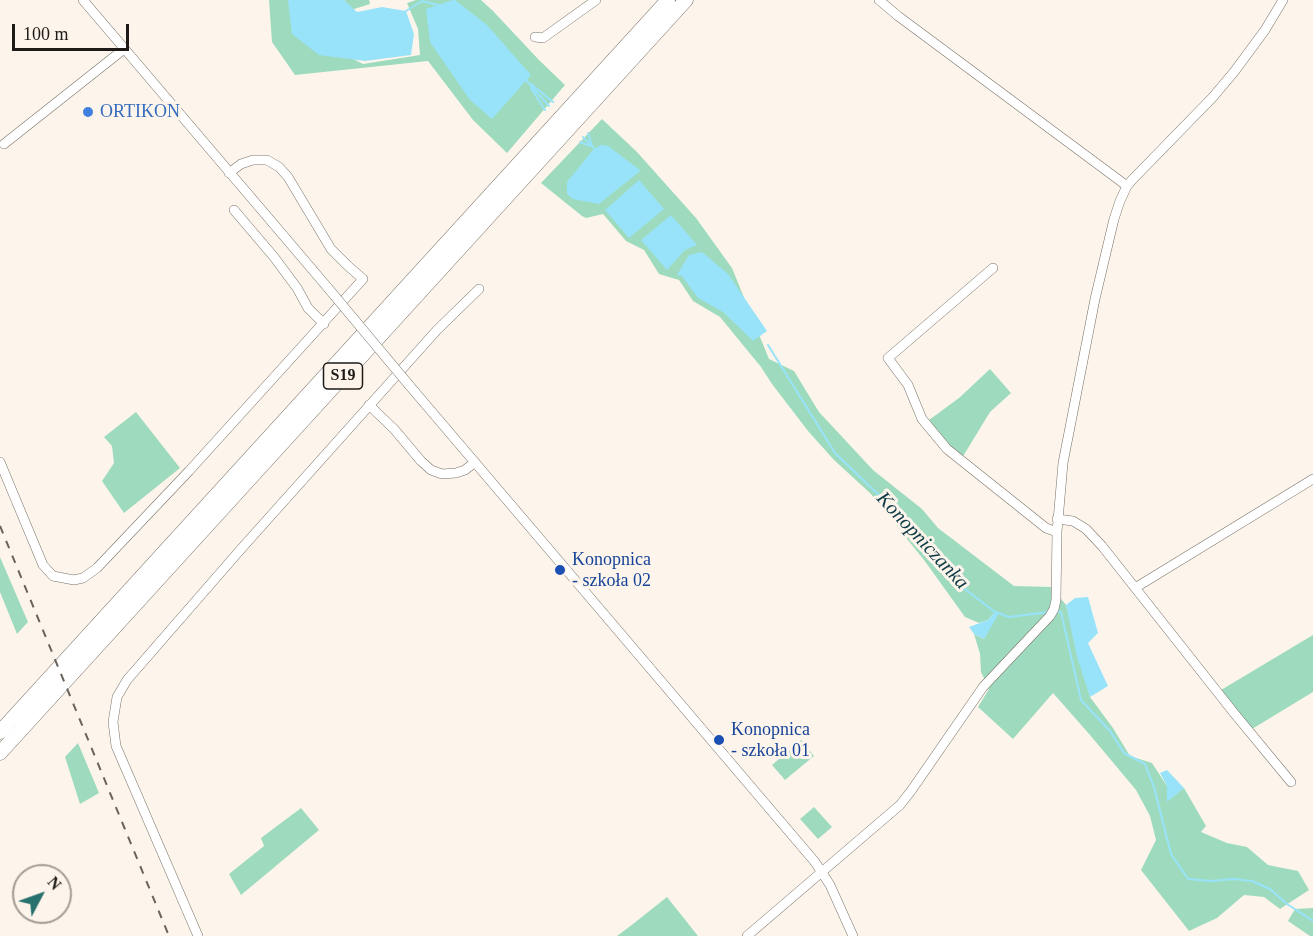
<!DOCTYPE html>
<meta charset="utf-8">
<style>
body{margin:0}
#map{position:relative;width:1313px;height:936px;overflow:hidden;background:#fdf5eb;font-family:"Times New Roman",serif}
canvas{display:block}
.north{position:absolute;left:12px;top:864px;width:60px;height:60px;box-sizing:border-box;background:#fdf5eb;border:2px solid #a39d96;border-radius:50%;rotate:49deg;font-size:16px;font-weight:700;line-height:24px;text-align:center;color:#1d1a17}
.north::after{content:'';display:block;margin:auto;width:21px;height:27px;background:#27716e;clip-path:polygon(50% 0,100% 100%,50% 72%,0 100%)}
.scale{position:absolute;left:12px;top:24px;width:117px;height:27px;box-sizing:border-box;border:3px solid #1d1a17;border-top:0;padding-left:8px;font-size:18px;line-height:21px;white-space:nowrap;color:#1d1a17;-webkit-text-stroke:4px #fdf5eb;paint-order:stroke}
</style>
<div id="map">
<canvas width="1313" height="936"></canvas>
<div class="north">N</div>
<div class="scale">100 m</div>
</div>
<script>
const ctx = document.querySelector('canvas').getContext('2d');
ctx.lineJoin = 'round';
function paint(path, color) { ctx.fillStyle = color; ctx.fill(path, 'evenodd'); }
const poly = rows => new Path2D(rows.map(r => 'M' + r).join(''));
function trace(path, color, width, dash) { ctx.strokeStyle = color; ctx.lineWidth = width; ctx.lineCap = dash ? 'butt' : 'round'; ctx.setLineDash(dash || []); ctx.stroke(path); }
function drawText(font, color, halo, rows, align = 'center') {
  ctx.font = font + ' "Times New Roman",serif'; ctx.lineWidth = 6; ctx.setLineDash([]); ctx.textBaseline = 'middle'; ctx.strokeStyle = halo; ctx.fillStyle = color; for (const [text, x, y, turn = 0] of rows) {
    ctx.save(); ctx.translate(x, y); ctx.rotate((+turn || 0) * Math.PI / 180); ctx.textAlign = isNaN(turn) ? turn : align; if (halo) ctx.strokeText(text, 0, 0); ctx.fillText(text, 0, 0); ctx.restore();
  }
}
const green = poly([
 [269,0,334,0,336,3,346,0,369,0,370,4,354,9,323,27,330,47,363,64,420,55,418,29,407,3,416,0,481,0,493,11,539,60,565,85,507,153,473,120,428,61,295,75,272,42],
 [602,119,637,152,696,218,732,268,769,359,794,371,819,412,873,470,922,509,938,528,1014,586,1052,587,1066,605,1090,697,1113,728,1130,756,1152,763,1167,786,1167,801,1184,788,1206,826,1201,832,1227,843,1247,847,1268,865,1298,871,1309,890,1280,909,1264,897,1244,895,1217,918,1189,931,1141,870,1156,840,1150,816,1136,790,1090,735,1053,693,1013,739,978,707,989,689,981,672,980,654,974,634,984,639,995,612,988,620,979,623,965,617,924,560,871,494,834,460,808,431,772,384,761,367,720,317,693,301,679,280,659,274,644,250,626,241,603,214,586,218,582,216,541,183],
 [990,369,1011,393,990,412,962,458,947,445,929,420,959,398],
 [136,412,180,468,124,513,102,481,114,463,112,446,104,437],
 [0,557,28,622,17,634,0,592],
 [1313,635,1313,692,1252,729,1221,690],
 [801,740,814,756,785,780,772,765],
 [78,743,99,793,80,804,65,757],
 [814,807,832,827,818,839,800,819],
 [301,808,319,830,241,895,229,874,264,846,261,838],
 [667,897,698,936,617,936,633,924],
 [1313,908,1313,936,1310,936,1288,921,1295,909]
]);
const water = poly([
 [288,0,344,0,357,12,382,7,406,11,414,34,411,55,365,61,319,55,292,34],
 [453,0,455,0,487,25,531,75,492,119,470,100,430,42,426,9],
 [601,145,608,146,640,170,639,172,599,204,573,199,567,194,567,182,593,150],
 [639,180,664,209,629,238,605,210],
 [671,215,697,245,685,250,667,270,641,240],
 [702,252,728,274,767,331,753,341,723,312,698,298,682,276,677,275,689,255],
 [1088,597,1098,633,1088,643,1108,686,1090,697,1077,657,1066,605,1075,598],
 [995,612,999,613,984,639,974,634,969,627,988,620],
 [1167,770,1184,788,1167,802,1167,786,1160,773]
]);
const stream = poly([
 [406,11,422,1,442,6],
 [525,79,549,106],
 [531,84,553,102],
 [531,88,545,110],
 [588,133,592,145],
 [583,137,596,150],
 [580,142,591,146],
 [768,345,835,453,883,499,925,550,957,583,995,612,1009,617,1049,612],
 [1054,612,1061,612,1081,700,1110,731,1124,753,1145,764,1154,787,1171,854,1188,879,1210,881,1234,879,1252,881,1270,889,1287,904,1313,921]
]);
const minor = poly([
 [83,0,328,288],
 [879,0,898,16,1127,186],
 [535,37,543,38,596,0],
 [4,144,124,49],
 [234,210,274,257,297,288,308,308,324,324],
 [993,268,888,358,908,385,922,419,947,449,1046,528,1057,532],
 [409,385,815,862,830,885,853,936],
 [369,405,394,429,421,461,431,470,442,474,456,473,465,470,475,462],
 [0,462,43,565,53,576,74,580,83,578,97,568,189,471,363,279,348,266,331,249,288,177,279,167,267,160,253,160,241,164,229,173],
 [1057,519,1073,521,1086,529,1102,546,1234,713,1291,782],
 [1135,588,1313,479],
 [198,936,116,746,113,722,117,697,127,680,241,549,437,330,479,289],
 [747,936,900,805,911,791,983,687,1050,616,1054,609,1056,600,1057,532,1063,463,1095,299,1114,219,1120,201,1127,186,1132,180,1212,98,1234,72,1265,30,1283,0]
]);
const highway = poly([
 [0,732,668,0],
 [0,753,686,0]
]);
const rail = poly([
 [0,526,169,936]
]);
const minorBridge = poly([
 [328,288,409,385]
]);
const markers = [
 [88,112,6,"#3f7fe0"],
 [560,570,6,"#1a4fb4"],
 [719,740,6,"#1a4fb4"]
];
const shields = [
 [343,376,39]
];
const shieldNames = [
 ["S19",343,376]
];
const shopNames = [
 ["ORTIKON",100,112]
];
const transitNames = [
 ["Konopnica",572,560],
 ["- szkoła 02",572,581],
 ["Konopnica",731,730],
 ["- szkoła 01",731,751]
];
const waterNames = [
 ["Konopniczanka",922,541,47]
];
paint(green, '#9edbbe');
paint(water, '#99e3fa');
trace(stream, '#99e3fa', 2);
trace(minor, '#777067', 10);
trace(highway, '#777067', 15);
trace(minor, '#fff', 9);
trace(highway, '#fff', 14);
trace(rail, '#68635e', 2, [8, 8]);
trace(minorBridge, '#777067', 10, []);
trace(minorBridge, '#fff', 9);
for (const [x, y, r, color] of markers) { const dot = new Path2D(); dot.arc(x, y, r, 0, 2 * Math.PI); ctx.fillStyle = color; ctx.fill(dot); trace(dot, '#fdf5eb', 2); }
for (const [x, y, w] of shields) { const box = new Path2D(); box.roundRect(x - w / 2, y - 13, w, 26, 4.5); ctx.fillStyle = '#fdf5eb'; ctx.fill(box); trace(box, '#1d1a17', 1.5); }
drawText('bold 16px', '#1d1a17', null, shieldNames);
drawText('18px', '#366cbe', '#fdf5eb', shopNames, 'left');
drawText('18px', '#164399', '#fdf5eb', transitNames, 'left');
drawText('italic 20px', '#0f3c48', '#fdf5eb', waterNames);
</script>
